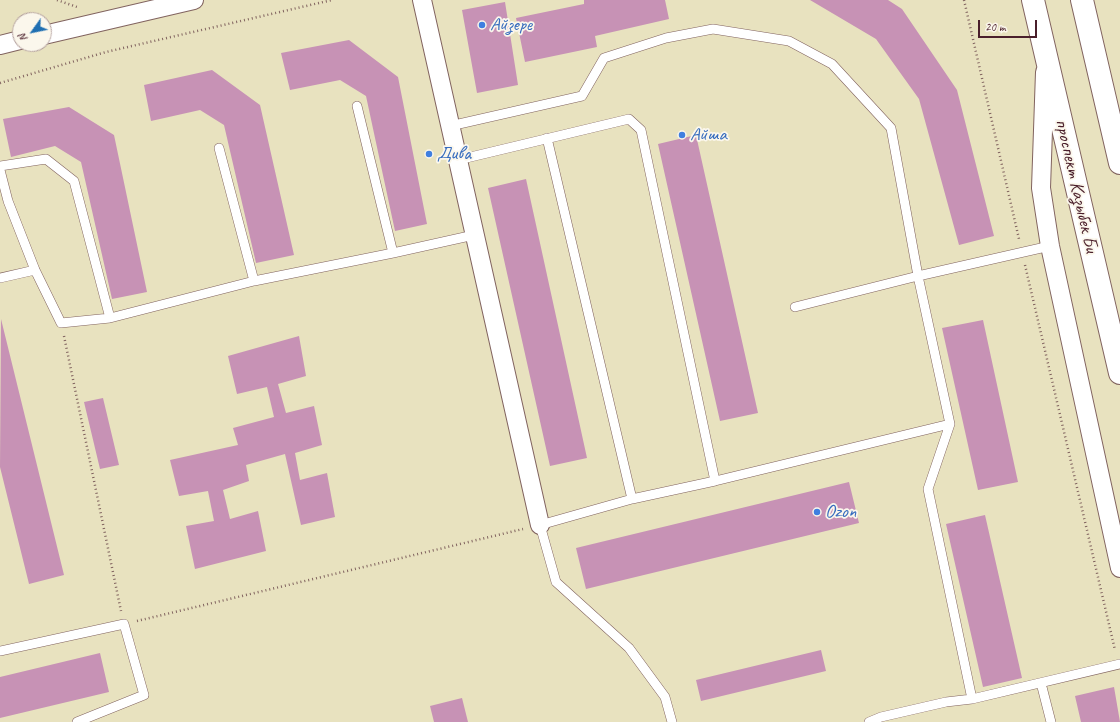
<!DOCTYPE html>
<meta charset="utf-8">
<style>
body{margin:0}
#map{position:relative;width:1120px;height:722px;overflow:hidden;background:#e8e2bf;font-family:Caveat,sans-serif}
canvas{display:block}
.north{position:absolute;left:12px;top:12px;width:40px;height:40px;box-sizing:border-box;background:#fbf7ec;border:1px solid #b4a19f;border-radius:50%;rotate:237deg;font-size:11px;font-weight:700;line-height:16px;text-align:center;color:#4a1f2b}
.north::after{content:'';display:block;margin:auto;width:14px;height:18px;background:#1f6fb2;clip-path:polygon(50% 0,100% 100%,50% 72%,0 100%)}
.scale{position:absolute;left:978px;top:20px;width:59px;height:18px;box-sizing:border-box;border:2px solid #4a1f2b;border-top:0;padding-left:5px;font-size:12px;line-height:14px;white-space:nowrap;color:#4a1f2b;-webkit-text-stroke:3px #fbf7ec;paint-order:stroke}
</style>
<div id="map">
<canvas width="1120" height="722"></canvas>
<div class="north">N</div>
<div class="scale">20 m</div>
</div>
<script>
const ctx = document.querySelector('canvas').getContext('2d');
ctx.lineJoin = 'round';
function paint(path, color) { ctx.fillStyle = color; ctx.fill(path, 'evenodd'); }
const poly = rows => new Path2D(rows.map(r => 'M' + r).join(''));
function trace(path, color, width, dash) { ctx.strokeStyle = color; ctx.lineWidth = width; ctx.lineCap = dash ? 'butt' : 'round'; ctx.setLineDash(dash || []); ctx.stroke(path); }
function drawText(font, color, halo, rows, align = 'center') {
  ctx.font = font + ' Caveat,sans-serif'; ctx.lineWidth = 3.5; ctx.setLineDash([]); ctx.textBaseline = 'middle'; ctx.strokeStyle = halo; ctx.fillStyle = color; for (const [text, x, y, turn = 0] of rows) {
    ctx.save(); ctx.translate(x, y); ctx.rotate((+turn || 0) * Math.PI / 180); ctx.textAlign = isNaN(turn) ? turn : align; if (halo) ctx.strokeText(text, 0, 0); ctx.fillText(text, 0, 0); ctx.restore();
  }
}
const building = poly([
 [584,0,665,0,669,19,595,36,597,47,525,62,516,18,584,4],
 [810,0,888,0,902,9,957,90,994,236,959,245,919,99,876,39],
 [505,2,518,85,477,93,462,10],
 [349,40,398,77,427,224,395,231,366,96,340,80,290,90,281,53],
 [212,70,260,105,294,255,256,263,224,125,200,110,151,121,144,85],
 [69,107,114,135,147,292,112,299,81,162,55,146,11,157,3,119],
 [696,135,758,413,720,421,658,144],
 [526,179,587,458,550,466,488,188],
 [1,319,64,575,29,584,0,467],
 [983,320,1018,482,978,490,942,328],
 [299,336,306,376,278,384,286,413,314,406,322,445,295,453,300,480,327,473,335,517,301,525,285,454,246,465,249,481,223,490,230,519,258,511,266,551,195,569,186,526,214,521,208,491,179,496,170,460,238,445,233,428,274,417,267,387,237,394,228,356],
 [103,398,119,465,100,469,84,402],
 [849,482,859,523,586,589,576,548],
 [985,515,1022,678,983,687,946,524],
 [821,650,826,671,701,701,696,680],
 [100,653,109,692,0,718,0,677],
 [1114,687,1120,722,1081,722,1075,696],
 [462,698,468,722,434,722,430,706]
]);
const path = poly([
 [57,0,77,7],
 [964,0,1019,239],
 [0,83,106,52,332,0],
 [1025,265,1115,650],
 [64,336,121,611],
 [137,621,523,529]
]);
const service = poly([
 [357,106,393,253],
 [450,126,582,96,604,58,666,38,713,29,789,41,832,64,891,128,918,276,950,424,715,481,632,499,540,525,556,582,629,648,665,697,672,722],
 [547,138,632,499],
 [219,148,254,281],
 [458,160,629,119,641,130,715,481],
 [0,166,46,159,74,181,110,318],
 [0,170,8,201,35,270,61,323,110,318,254,281,393,253,474,235],
 [0,278,35,270],
 [795,307,918,276,1050,246],
 [950,424,928,489,972,699],
 [0,651,124,624,144,695,77,722],
 [1041,683,1051,722],
 [869,722,881,717,946,702,972,699,1120,664]
]);
const minor = poly([
 [422,0,540,525],
 [44,35,194,0],
 [0,45,20,40],
 [1045,72,1041,188,1050,246,1120,568]
]);
const tertiary = poly([
 [1033,0,1120,373],
 [1082,0,1120,163]
]);
const markers = [
 [482,25,4,"#3f7fe0"],
 [682,135,4,"#3f7fe0"],
 [429,154,4,"#3f7fe0"],
 [817,512,4,"#3f7fe0"]
];
const shopNames = [
 ["Айзере",490,25],
 ["Айша",690,135],
 ["Дива",437,154],
 ["Ozon",825,512]
];
const streetNames = [
 ["проспект Казыбек Би",1076,186,77]
];
paint(building, '#c792b5');
trace(service, '#81635f', 10);
trace(minor, '#81635f', 20);
trace(tertiary, '#81635f', 24);
trace(path, '#81635f', 2.5, [1, 3]);
trace(service, '#fff', 9);
trace(minor, '#fff', 18);
trace(tertiary, '#fff', 22);
for (const [x, y, r, color] of markers) { const dot = new Path2D(); dot.arc(x, y, r, 0, 2 * Math.PI); ctx.fillStyle = color; ctx.fill(dot); trace(dot, '#fbf7ec', 1.5); }
drawText('19px', '#366cbe', '#fbf7ec', shopNames, 'left');
drawText('19px', '#4a1f2b', '#fbf7ec', streetNames);
</script>
